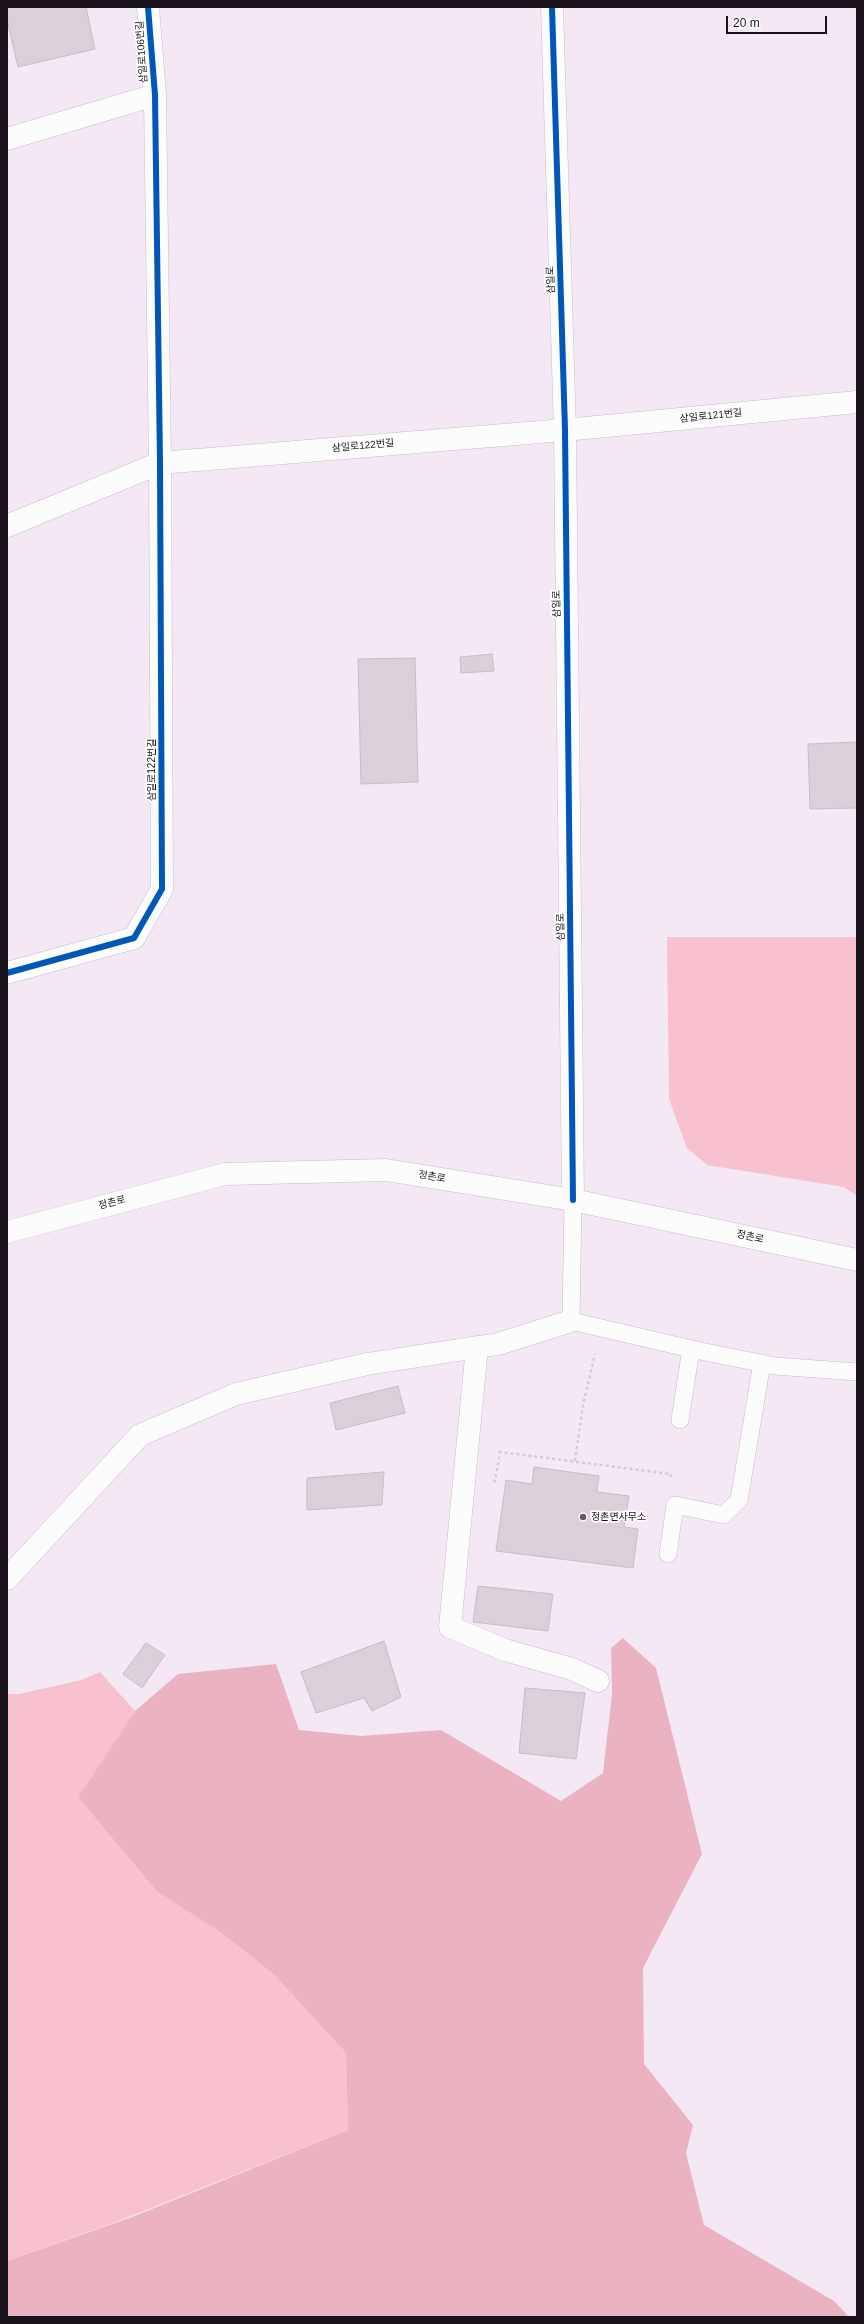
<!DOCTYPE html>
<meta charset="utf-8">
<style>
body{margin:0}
#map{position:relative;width:864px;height:2324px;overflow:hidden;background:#f3e8f4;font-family:Arial,sans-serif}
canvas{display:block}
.frame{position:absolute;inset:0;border:8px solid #19121a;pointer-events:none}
.scale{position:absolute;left:726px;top:16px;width:101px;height:18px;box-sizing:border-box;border:2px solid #19121a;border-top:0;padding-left:5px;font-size:12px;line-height:14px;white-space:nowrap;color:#19121a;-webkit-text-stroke:3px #fff;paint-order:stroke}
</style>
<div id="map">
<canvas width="864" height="2324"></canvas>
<div class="frame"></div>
<div class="scale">20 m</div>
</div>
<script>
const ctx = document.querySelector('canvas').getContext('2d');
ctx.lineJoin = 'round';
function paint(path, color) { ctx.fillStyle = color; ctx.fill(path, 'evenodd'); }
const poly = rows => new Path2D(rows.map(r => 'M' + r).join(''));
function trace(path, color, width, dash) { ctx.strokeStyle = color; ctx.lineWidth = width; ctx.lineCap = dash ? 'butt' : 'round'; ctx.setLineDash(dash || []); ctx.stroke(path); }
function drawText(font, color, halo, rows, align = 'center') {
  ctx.font = font + ' Arial,"Noto Sans KR",sans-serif'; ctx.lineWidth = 3.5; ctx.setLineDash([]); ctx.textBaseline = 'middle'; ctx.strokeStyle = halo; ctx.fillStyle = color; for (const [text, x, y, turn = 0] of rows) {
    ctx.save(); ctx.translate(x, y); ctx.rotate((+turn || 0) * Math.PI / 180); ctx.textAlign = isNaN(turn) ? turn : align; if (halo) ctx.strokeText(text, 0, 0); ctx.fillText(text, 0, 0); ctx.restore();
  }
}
const green = poly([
 [667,937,857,937,857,1196,844,1187,707,1165,687,1148,669,1099],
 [100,1672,135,1711,78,1797,217,1930,257,1961,299,1942,326,2031,346,2053,348,2130,113,2223,7,2261,7,1694,19,1694,82,1680]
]);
const forest = poly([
 [623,1638,656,1668,702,1854,643,1968,644,2064,693,2125,686,2153,704,2225,834,2301,849,2317,7,2317,7,2261,132,2217,348,2130,346,2053,274,1974,217,1930,157,1891,78,1797,135,1711,178,1674,276,1664,299,1730,361,1736,441,1730,561,1801,603,1773,612,1694,611,1648]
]);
const building = poly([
 [7,7,86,7,95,49,18,67,7,20,7,7],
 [492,654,494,671,461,673,460,657,492,654],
 [415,658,418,782,361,784,358,659,415,658],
 [857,742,857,808,810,809,808,744,857,742],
 [398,1386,405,1413,336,1430,330,1403,398,1386],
 [534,1467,599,1476,597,1492,629,1496,624,1527,638,1529,633,1568,496,1551,506,1480,532,1484,534,1467],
 [384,1472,382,1505,307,1510,307,1478,384,1472],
 [478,1586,553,1594,548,1631,473,1622,478,1586],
 [384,1641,401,1697,372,1711,364,1698,316,1713,301,1672,384,1641],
 [146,1643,165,1655,142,1688,123,1674,146,1643],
 [525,1688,585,1693,576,1759,519,1753,525,1688]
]);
const path = poly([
 [575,1461,583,1405,595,1354],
 [493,1481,495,1481,500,1452,671,1474,670,1480]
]);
const lane = poly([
 [573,1200,571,1321,700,1351,775,1366,857,1372],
 [680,1420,691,1349],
 [668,1554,675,1505,724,1515,739,1500,762,1363]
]);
const street = poly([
 [552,7,565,430,573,1200],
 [7,139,155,95],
 [7,526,160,463,565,430,857,402],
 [7,973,134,938,162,889,160,463,155,95,148,7],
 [477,1347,450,1627,505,1650,572,1669,598,1681],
 [7,1579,140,1435,236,1394,367,1364,498,1344,571,1321]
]);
const secondary = poly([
 [7,1232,225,1174,386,1170,573,1200,857,1260]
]);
const cycleway = poly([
 [552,7,565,430,573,1200],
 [7,973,134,938,162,889,160,463,155,95,148,7]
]);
const markers = [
 [583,1517,4,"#655d66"]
];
const streetNames = [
 ["삼일로106번길",142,52,-94],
 ["삼일로",551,280,-92],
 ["삼일로121번길",711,416,-6],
 ["삼일로122번길",363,446,-5],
 ["삼일로",557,604,-91],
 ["삼일로122번길",152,770,-90],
 ["삼일로",561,927,-91],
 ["정촌로",432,1177,9],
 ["정촌로",112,1203,-14],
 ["정촌로",750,1237,12]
];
const poiNames = [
 ["정촌면사무소",591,1517]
];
paint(green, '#f7c1cf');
paint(forest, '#ebb3c2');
paint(building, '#dbd0d9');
trace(building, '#c7bdc5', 1);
trace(lane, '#c7bec8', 18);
trace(street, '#c7bec8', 23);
trace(secondary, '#c7bec8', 23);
trace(path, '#d1ced2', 2.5, [3, 3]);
trace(lane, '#fdfcfd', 17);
trace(street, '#fdfcfd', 22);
trace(secondary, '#fdfcfd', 22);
trace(cycleway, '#0057b8', 6);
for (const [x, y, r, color] of markers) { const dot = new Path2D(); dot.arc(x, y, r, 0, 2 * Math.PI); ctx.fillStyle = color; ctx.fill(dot); trace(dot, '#fff', 1.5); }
drawText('10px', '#19121a', '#fff', streetNames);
drawText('10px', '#19121a', '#fff', poiNames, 'left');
</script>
